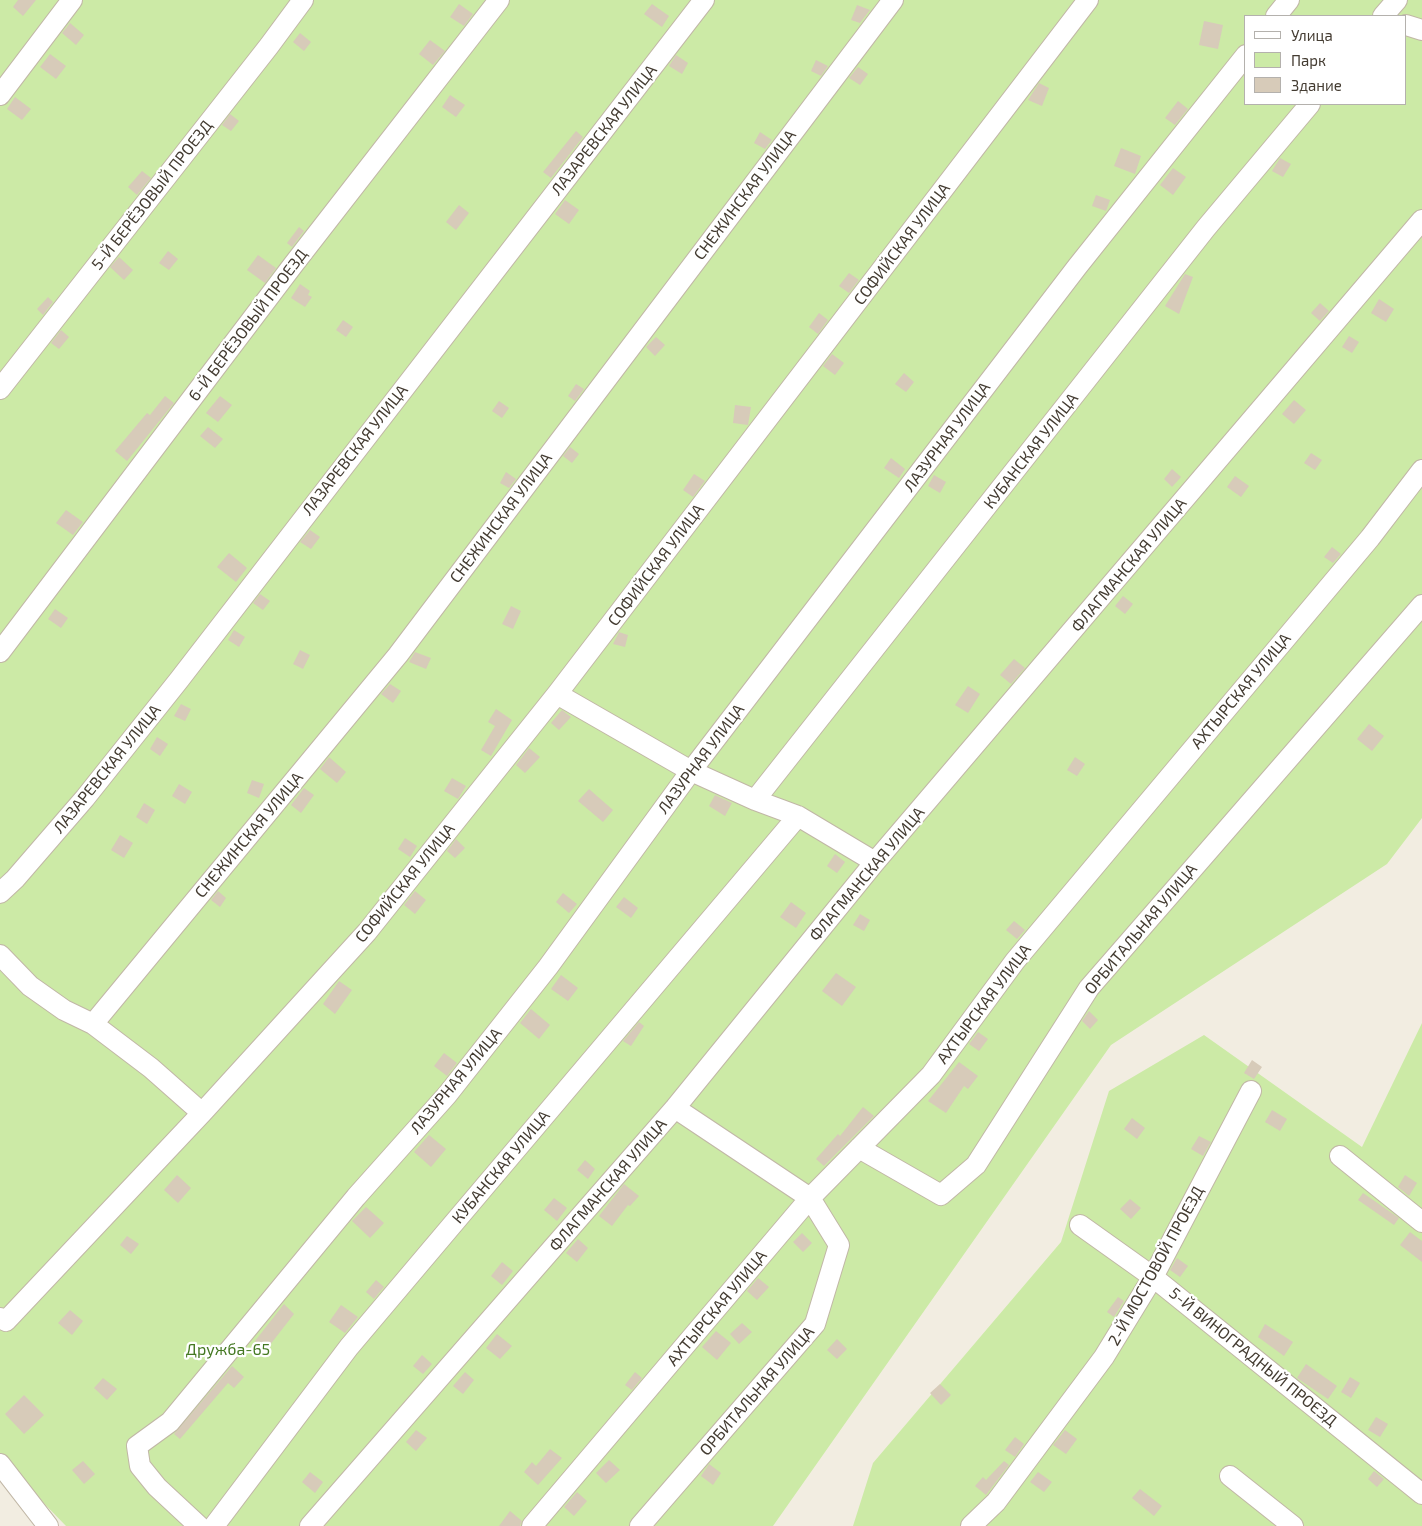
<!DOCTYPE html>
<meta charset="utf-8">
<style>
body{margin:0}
#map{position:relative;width:1422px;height:1526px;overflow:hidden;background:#f2ede1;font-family:"Exo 2",sans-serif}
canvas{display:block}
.legend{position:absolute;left:1244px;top:15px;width:162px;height:90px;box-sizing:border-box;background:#fff;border:1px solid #b4b1ad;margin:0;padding:6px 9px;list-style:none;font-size:15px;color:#443c32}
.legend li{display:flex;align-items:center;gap:10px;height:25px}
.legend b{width:25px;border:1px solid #b4b1ad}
</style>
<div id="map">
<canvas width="1422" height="1526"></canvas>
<ul class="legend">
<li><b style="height:6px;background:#fff"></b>Улица</li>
<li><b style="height:14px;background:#cceaa6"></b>Парк</li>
<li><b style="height:14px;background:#d7cbb9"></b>Здание</li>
</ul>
</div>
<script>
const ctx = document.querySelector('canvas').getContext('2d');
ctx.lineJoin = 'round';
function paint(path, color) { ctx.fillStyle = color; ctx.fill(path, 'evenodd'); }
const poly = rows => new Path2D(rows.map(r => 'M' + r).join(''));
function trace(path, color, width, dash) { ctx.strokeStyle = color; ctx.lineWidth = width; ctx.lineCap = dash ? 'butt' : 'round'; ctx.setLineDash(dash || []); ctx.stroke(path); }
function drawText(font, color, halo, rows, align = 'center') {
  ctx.font = font + ' "Exo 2",sans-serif'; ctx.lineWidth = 4.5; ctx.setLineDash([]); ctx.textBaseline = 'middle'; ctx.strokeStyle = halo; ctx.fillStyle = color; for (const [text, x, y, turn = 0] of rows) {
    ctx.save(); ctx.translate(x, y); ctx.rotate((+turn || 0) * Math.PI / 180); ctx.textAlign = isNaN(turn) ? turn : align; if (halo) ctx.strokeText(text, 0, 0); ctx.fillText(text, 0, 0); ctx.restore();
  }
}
const green = poly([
 [0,0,1422,0,1422,818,1387,864,1111,1045,773,1526,66,1526,0,1458],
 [1246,16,1406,16,1406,104,1246,104],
 [1422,1023,1422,1526,853,1526,873,1463,1061,1242,1109,1091,1204,1035,1362,1147]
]);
const building = poly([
 [18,0,36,0,23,16,13,7],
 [459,4,473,14,464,26,450,17],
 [652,4,669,16,662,27,644,14],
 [857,5,870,10,860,23,851,20],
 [1204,21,1223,25,1218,49,1199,45],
 [70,23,84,35,76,45,62,33],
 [300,33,311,42,304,51,293,42],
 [430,40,445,51,433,65,419,54],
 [50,54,66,66,56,79,40,67],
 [676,55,688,63,682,74,669,66],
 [816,60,828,66,821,76,811,71],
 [858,67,868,74,860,85,849,78],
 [1039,83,1049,88,1042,106,1028,100],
 [450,95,465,105,456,117,442,107],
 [15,97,31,109,22,120,7,109],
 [1178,101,1188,109,1175,125,1165,118],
 [230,114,239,121,231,131,222,125],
 [576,131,583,137,551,178,543,172],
 [760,132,772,140,765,149,754,143],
 [1121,148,1141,156,1135,174,1114,166],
 [1280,158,1291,164,1283,177,1272,171],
 [1173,168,1186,177,1173,195,1160,185],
 [142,171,151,178,137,195,128,187],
 [1096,195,1110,200,1106,211,1092,206],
 [565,200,579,210,569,224,555,214],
 [459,205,469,213,456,230,446,222],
 [299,227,304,231,292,247,287,243],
 [168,251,178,259,169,270,159,263],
 [258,255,276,268,265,283,247,270],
 [119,257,133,270,124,280,110,267],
 [849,273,859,280,849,293,839,286],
 [1185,274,1193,277,1179,314,1165,306],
 [300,284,310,291,308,295,312,297,305,307,291,298],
 [48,297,53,302,43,315,37,309],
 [1379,299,1394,309,1386,322,1371,313],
 [1320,303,1329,311,1320,321,1311,313],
 [819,313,828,320,818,334,809,327],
 [343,320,353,327,346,337,336,330],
 [61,330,69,337,59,349,51,343],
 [1349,336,1359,342,1352,353,1342,347],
 [656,337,665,345,655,356,646,347],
 [832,354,844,363,835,375,823,366],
 [904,373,914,382,906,392,895,384],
 [576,384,584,389,575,401,568,396],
 [165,396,174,403,127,461,115,451,147,413,150,415],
 [220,396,232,405,218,422,206,413],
 [1294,400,1306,410,1294,424,1282,414],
 [499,401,509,408,502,418,492,411],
 [735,405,751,407,748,425,733,423],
 [208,427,223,439,215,448,200,436],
 [570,447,579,454,572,463,563,456],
 [1311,453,1322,460,1315,470,1304,463],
 [891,458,905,469,899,478,884,468],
 [1172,469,1181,477,1172,487,1164,479],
 [506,472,516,479,509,488,500,483],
 [694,474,705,481,693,497,683,490],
 [934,475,946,482,940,493,928,486],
 [1235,476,1249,486,1241,497,1227,487],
 [66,510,83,522,73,535,56,523],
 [310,530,320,537,311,549,300,542],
 [1332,547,1341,554,1333,563,1324,557],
 [229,553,247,568,236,582,217,567],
 [260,594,270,601,263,610,253,603],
 [1123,596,1133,604,1125,614,1115,606],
 [511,606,521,611,513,629,502,624],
 [55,609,68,618,61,628,48,619],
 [234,630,245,637,239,647,228,640],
 [619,632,628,635,625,647,613,644],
 [300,650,310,655,303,669,293,664],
 [415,652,431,658,426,669,409,662],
 [1014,659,1025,668,1011,684,1000,675],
 [390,684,401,691,393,703,381,694],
 [968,686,980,694,968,713,955,705],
 [181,704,191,709,185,721,174,716],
 [496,709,512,720,491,756,481,750,495,726,488,722],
 [562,710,571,717,559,730,551,723],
 [1369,724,1384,736,1372,751,1357,739],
 [157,737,168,744,160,756,150,749],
 [529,748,540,757,525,773,516,765],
 [329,757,346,772,337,783,320,769],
 [1075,757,1085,764,1077,776,1067,770],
 [452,778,466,786,458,799,444,791],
 [252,780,264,784,259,798,247,793],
 [179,784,192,792,185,804,172,796],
 [304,788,314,795,301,813,291,805],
 [589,789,613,810,603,822,578,801],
 [715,795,732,803,725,816,709,806],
 [144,803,155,810,147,824,136,817],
 [120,835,133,843,124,858,111,850],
 [405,838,417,846,410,857,398,849],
 [456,839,465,848,455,858,447,851],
 [835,854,845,862,837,873,827,866],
 [218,891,226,898,220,907,211,900],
 [415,891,426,900,415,914,404,905],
 [563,893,577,904,569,913,556,902],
 [624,897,638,908,631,918,616,907],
 [791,902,806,913,796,928,780,917],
 [860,914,870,920,864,931,853,925],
 [1014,921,1025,930,1017,939,1006,930],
 [836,973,856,987,842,1006,822,991],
 [561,975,578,988,568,1001,551,989],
 [339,981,352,990,335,1014,323,1004],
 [531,1009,550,1025,539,1039,520,1023],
 [1089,1011,1098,1020,1090,1029,1082,1021],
 [639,1022,644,1026,631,1046,623,1041],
 [978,1032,988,1039,979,1051,969,1044],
 [444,1053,457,1063,447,1076,434,1066],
 [1252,1060,1262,1067,1254,1079,1244,1073],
 [959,1062,978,1076,968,1089,964,1086,946,1113,928,1101],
 [863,1107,874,1116,824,1166,816,1159,838,1134,840,1136],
 [1272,1110,1287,1119,1280,1131,1265,1122],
 [1132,1118,1145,1128,1137,1139,1124,1129],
 [429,1135,446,1149,431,1167,414,1152],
 [1199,1136,1211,1142,1203,1156,1191,1149],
 [585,1160,595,1169,588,1179,577,1170],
 [177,1175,191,1188,178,1203,164,1190],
 [1405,1175,1417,1183,1409,1196,1398,1187],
 [624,1184,639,1196,630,1206,628,1205,612,1226,599,1216],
 [1363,1193,1399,1218,1394,1225,1358,1200],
 [554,1198,567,1208,557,1221,544,1210],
 [1130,1199,1141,1208,1131,1219,1120,1209],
 [366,1207,384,1223,370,1238,352,1221],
 [1410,1232,1422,1241,1422,1262,1400,1245],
 [802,1233,812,1243,803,1252,793,1242],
 [127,1236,139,1244,131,1254,120,1245],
 [578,1239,588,1248,577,1262,566,1253],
 [1177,1258,1188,1266,1180,1277,1170,1270],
 [502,1262,513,1271,502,1285,491,1276],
 [758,1278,769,1287,757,1300,747,1291],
 [376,1280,384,1287,374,1299,366,1292],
 [1118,1297,1124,1301,1114,1317,1107,1312],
 [284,1304,294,1314,266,1350,255,1341],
 [341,1305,358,1317,345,1333,329,1322],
 [70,1310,83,1321,72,1335,58,1323],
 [742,1323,752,1332,739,1344,730,1334],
 [1265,1324,1293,1342,1284,1356,1258,1337],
 [716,1331,731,1343,717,1360,702,1347],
 [497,1334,512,1346,500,1359,486,1348],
 [837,1339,847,1349,837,1359,827,1350],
 [422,1355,432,1364,423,1374,413,1366],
 [1306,1364,1337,1386,1328,1399,1297,1378],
 [232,1366,244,1377,234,1388,228,1383,180,1439,174,1434],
 [465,1372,474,1380,463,1394,453,1386],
 [635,1372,642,1378,632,1390,625,1385],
 [1350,1377,1360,1383,1351,1398,1341,1392],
 [103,1378,117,1389,107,1400,94,1388],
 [940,1384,951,1395,941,1405,930,1393],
 [24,1395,44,1415,24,1434,5,1414],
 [1376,1417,1388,1424,1380,1437,1368,1430],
 [416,1430,427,1438,416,1451,406,1442],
 [1065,1430,1077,1439,1066,1454,1053,1445],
 [1015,1437,1024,1444,1015,1457,1005,1450],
 [550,1449,562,1458,538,1485,524,1472,532,1462,536,1466],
 [609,1460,620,1470,606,1483,596,1473],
 [83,1461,95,1474,84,1484,72,1470],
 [1004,1461,1009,1465,986,1495,975,1486,983,1477,986,1480],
 [709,1464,721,1473,713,1485,701,1476],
 [1374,1471,1384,1479,1377,1487,1368,1479],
 [310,1472,323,1482,315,1493,302,1482],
 [1038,1472,1052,1482,1044,1492,1030,1482],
 [1140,1489,1162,1506,1154,1516,1132,1498],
 [577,1492,587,1501,574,1516,564,1507],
 [510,1511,522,1521,520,1526,499,1526]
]);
const minor = poly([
 [1276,16,1289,0],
 [1383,16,1397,0],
 [1406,25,1422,30],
 [0,95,72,0],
 [0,389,269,46,303,0],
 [0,652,293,265,499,0],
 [557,694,691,771,755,800,798,816,875,862],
 [755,800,1206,228,1310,104],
 [0,893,15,879,85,798,179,680,704,0],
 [0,955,30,986,64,1010,93,1024,151,1068,202,1113],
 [93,1024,398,655,893,0],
 [859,1148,941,1195,976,1165,1089,988,1422,605],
 [1340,1156,1422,1222],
 [1080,1225,1153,1277,1422,1494],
 [0,1318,6,1321,202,1113,367,932,557,694,1088,0],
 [0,1464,48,1526],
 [1230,1476,1293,1526],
 [199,1526,157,1487,140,1466,137,1446,170,1422,356,1197,447,1095,548,967,691,771,1077,267,1246,55],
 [214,1526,349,1347,798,816],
 [310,1526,675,1108,875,862,1422,220],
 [532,1526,810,1198,931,1075,1015,961,1370,538,1422,470],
 [640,1526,815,1324,839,1245,810,1198,675,1108],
 [971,1526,996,1502,1104,1357,1153,1277,1251,1091]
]);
const streetNames = [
 ["ЛАЗАРЕВСКАЯ УЛИЦА",604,130,-52],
 ["5-Й БЕРЁЗОВЫЙ ПРОЕЗД",152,195,-52],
 ["СНЕЖИНСКАЯ УЛИЦА",745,195,-53],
 ["СОФИЙСКАЯ УЛИЦА",902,244,-53],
 ["6-Й БЕРЁЗОВЫЙ ПРОЕЗД",248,325,-53],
 ["ЛАЗУРНАЯ УЛИЦА",947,437,-53],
 ["ЛАЗАРЕВСКАЯ УЛИЦА",355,450,-52],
 ["КУБАНСКАЯ УЛИЦА",1031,451,-52],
 ["СНЕЖИНСКАЯ УЛИЦА",501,518,-53],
 ["СОФИЙСКАЯ УЛИЦА",656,565,-53],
 ["ФЛАГМАНСКАЯ УЛИЦА",1129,565,-50],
 ["АХТЫРСКАЯ УЛИЦА",1241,691,-50],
 ["ЛАЗУРНАЯ УЛИЦА",701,759,-53],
 ["ЛАЗАРЕВСКАЯ УЛИЦА",107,769,-51],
 ["СНЕЖИНСКАЯ УЛИЦА",249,835,-50],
 ["ФЛАГМАНСКАЯ УЛИЦА",867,874,-50],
 ["СОФИЙСКАЯ УЛИЦА",405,883,-51],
 ["ОРБИТАЛЬНАЯ УЛИЦА",1141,929,-50],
 ["АХТЫРСКАЯ УЛИЦА",984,1004,-53],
 ["ЛАЗУРНАЯ УЛИЦА",456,1081,-50],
 ["КУБАНСКАЯ УЛИЦА",501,1167,-50],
 ["ФЛАГМАНСКАЯ УЛИЦА",608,1185,-49],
 ["2-Й МОСТОВОЙ ПРОЕЗД",1156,1266,-61],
 ["АХТЫРСКАЯ УЛИЦА",717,1308,-50],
 ["5-Й ВИНОГРАДНЫЙ ПРОЕЗД",1253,1357,39],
 ["ОРБИТАЛЬНАЯ УЛИЦА",757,1391,-49]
];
const parkNames = [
 ["Дружба-65",228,1350]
];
paint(green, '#cceaa6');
paint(building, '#d7cbb9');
trace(minor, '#c1b7a6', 22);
trace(minor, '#fff', 20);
drawText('16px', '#443c32', '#fff', streetNames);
drawText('16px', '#447822', '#fff', parkNames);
</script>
